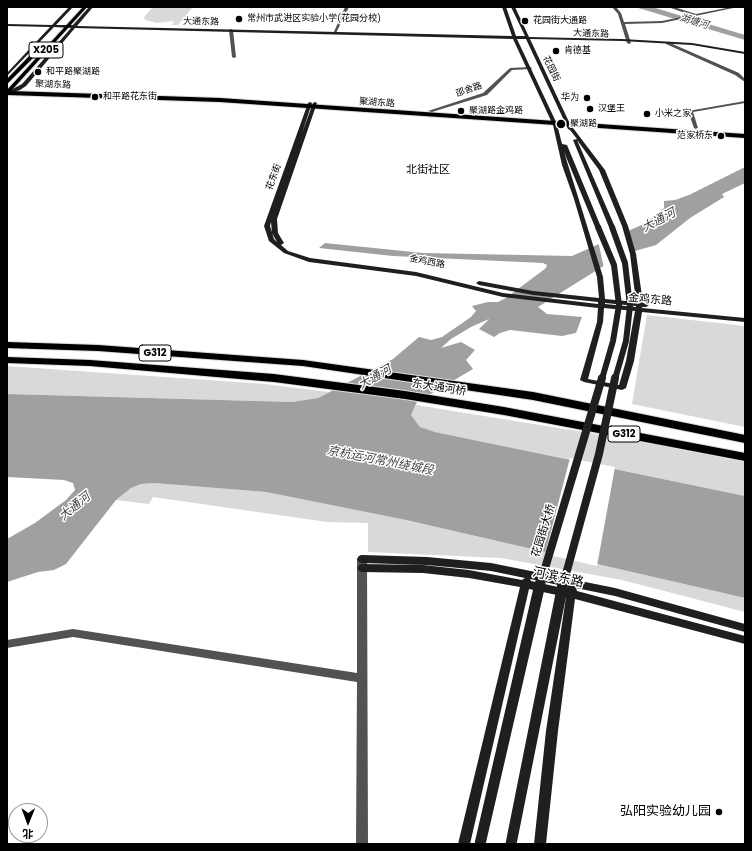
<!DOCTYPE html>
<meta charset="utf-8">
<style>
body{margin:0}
#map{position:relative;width:752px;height:851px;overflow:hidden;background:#fff;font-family:Poppins,"Noto Sans SC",sans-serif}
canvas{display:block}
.frame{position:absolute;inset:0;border:8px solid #000;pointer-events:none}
.north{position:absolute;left:8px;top:803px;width:40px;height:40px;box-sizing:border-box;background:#fff;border:1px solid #999;border-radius:50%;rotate:181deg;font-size:11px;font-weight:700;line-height:16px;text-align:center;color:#000}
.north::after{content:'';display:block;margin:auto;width:14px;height:18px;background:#000;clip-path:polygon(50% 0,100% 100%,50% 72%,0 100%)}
</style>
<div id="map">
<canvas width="752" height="851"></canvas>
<div class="frame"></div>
<div class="north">北</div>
</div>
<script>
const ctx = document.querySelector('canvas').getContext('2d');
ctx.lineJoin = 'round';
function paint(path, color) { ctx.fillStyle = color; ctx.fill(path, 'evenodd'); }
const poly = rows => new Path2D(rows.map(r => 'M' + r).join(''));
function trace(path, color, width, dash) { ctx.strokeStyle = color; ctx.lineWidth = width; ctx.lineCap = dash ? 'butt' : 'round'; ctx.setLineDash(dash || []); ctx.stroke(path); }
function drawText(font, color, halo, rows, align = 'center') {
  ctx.font = font + ' Poppins,"Noto Sans SC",sans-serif'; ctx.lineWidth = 3; ctx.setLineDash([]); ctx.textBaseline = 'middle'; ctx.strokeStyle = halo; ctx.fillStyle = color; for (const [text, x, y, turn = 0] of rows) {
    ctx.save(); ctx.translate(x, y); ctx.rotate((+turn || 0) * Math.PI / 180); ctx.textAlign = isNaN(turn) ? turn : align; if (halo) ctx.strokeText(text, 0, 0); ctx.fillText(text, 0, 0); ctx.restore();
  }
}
const green = poly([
 [153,7,193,7,178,25,172,25,174,21,157,23,145,20,144,17],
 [647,315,745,326,745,427,632,404],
 [7,366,265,384,329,392,318,398,292,402,7,394],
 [416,405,627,439,745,462,745,496,435,432,420,427,411,415],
 [154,483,266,492,406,520,745,598,745,612,622,580,501,558,368,552,368,523,327,522,153,497,149,504,116,500,131,488,141,484]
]);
const water = poly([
 [635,7,652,7,745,35,745,40],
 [745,167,745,183,722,194,724,197,690,218,656,245,621,255,538,307,547,314,582,317,576,333,562,336,510,330,500,333,494,337,479,329,489,319,471,327,451,339,441,348,461,342,475,350,466,360,473,369,417,402,411,415,420,427,435,432,745,496,745,598,406,520,266,492,154,483,141,484,131,488,116,500,66,564,54,570,38,572,7,582,7,539,35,523,66,500,75,490,73,483,64,480,7,477,7,394,292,402,318,398,393,359,419,337,431,340,442,337,471,317,476,311,472,306,488,302,498,302,506,298,546,268,547,265,543,263,393,256,319,248,325,243,423,253,572,256,646,223,664,208,664,201,675,200,689,195]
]);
const pier = poly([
 [626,229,634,254,622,257,604,268,598,241],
 [570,458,615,467,597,566,545,554]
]);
const street = poly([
 [345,7,349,7,336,33,333,34,345,7],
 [612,7,616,7,621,13,624,22,662,21,691,15,668,7,674,7,696,14,731,7,738,7,662,23,625,24,631,43,629,44,627,43,618,14,612,7],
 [231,29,233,30,236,57,234,58,232,57,229,30,231,29],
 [666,42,668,42,739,73,745,79,745,82,735,75,666,44,666,42],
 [530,67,532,68,531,69,512,70,487,95,432,112,428,111,483,93,510,68,530,67],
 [745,101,745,103,693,112,698,128,696,129,694,128,688,111,745,101],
 [362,555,365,556,367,559,368,844,356,844,357,682,73,637,7,648,7,640,73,629,357,673,357,559,359,556,362,555]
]);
const secondary = poly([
 [69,7,73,7,56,25,73,25,89,7,93,7,77,26,512,36,502,7,506,7,516,36,525,36,511,7,515,7,529,37,622,39,692,43,745,52,745,54,692,45,622,41,530,39,570,124,605,170,628,226,636,254,643,303,649,305,646,307,642,307,642,308,745,318,745,322,642,312,634,361,626,388,622,390,584,382,580,380,597,322,598,308,503,297,416,276,309,262,284,253,269,241,264,226,308,103,310,102,312,103,302,133,313,103,315,102,317,103,277,219,278,233,284,243,281,245,288,251,310,258,416,272,503,293,598,304,598,302,533,295,479,285,476,283,479,281,533,291,599,298,597,277,574,199,562,165,553,125,513,39,75,28,26,86,20,90,7,94,7,92,22,84,71,28,54,27,7,76,7,73,50,27,7,26,7,24,52,25,69,7],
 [517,39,526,39,568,129,570,130,577,139,573,140,609,227,612,229,615,227,577,140,599,170,622,226,630,254,636,302,605,299,603,277,564,152,595,227,598,229,601,227,567,145,562,144,557,124,517,39],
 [271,222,272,233,277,242,274,239,270,226,271,222],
 [605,303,636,306,636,307,605,304,605,303],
 [604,308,635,311,626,361,619,385,588,379,603,322,604,308],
 [362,555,427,557,491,563,615,588,745,624,745,632,615,596,576,588,577,591,745,636,745,644,575,599,558,731,546,844,534,844,546,731,566,597,529,589,470,844,458,844,520,587,469,578,423,573,362,572,359,571,357,568,359,565,362,564,423,565,469,570,522,580,525,578,491,571,427,565,362,563,359,562,357,559,359,556,362,555],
 [530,579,568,587,567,589,531,581,530,579]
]);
const primary = poly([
 [83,7,87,7,11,91,220,98,745,134,745,138,220,102,7,95,7,90,83,7],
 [35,50,40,51,7,84,7,79,35,50]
]);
const highway = poly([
 [7,342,98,345,303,360,533,392,745,435,745,443,533,400,303,366,98,351,7,348,7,342],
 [7,357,90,360,274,374,405,391,504,407,745,453,745,461,504,415,405,399,274,382,90,366,7,363,7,357]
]);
const secondaryBridgeFar2 = poly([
 [598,227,614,265,619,305,613,341,602,379],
 [612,227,625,263,630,306,626,341,615,379]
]);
const secondaryBridgeFar1 = poly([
 [540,585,602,378],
 [563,585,599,454,615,378]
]);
const secondaryBridge = poly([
 [480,844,540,584],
 [511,844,563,584]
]);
const markers = [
 [239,19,4,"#000"],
 [525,21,4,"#000"],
 [556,51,4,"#000"],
 [38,72,4,"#000"],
 [95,97,4,"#000"],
 [587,98,4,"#000"],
 [590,109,4,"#000"],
 [461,111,4,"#000"],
 [647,114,4,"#000"],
 [561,124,5,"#000"],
 [721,136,4,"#000"],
 [719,812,4,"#000"]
];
const farPoinames = [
 ["常州市武进区实验小学(花园分校)",247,19],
 ["花园街大通路",533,21],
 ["肯德基",564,51],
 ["和平路聚湖路",46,72],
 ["和平路花东街",103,97],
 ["华为",579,98,"right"],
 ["汉堡王",598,109],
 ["聚湖路金鸡路",469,111],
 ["小米之家",655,114],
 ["聚湖路",570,124],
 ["范家桥东",713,136,"right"]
];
const farStreetnames = [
 ["大通东路",201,22,1],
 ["大通东路",591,34,2],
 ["花园街",551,69,64],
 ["聚湖东路",53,85,2],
 ["邵舍路",469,90,-19],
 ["聚湖东路",377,103,4],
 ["花东街",274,177,-70],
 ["金鸡西路",427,262,11]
];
const farWaternames = [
 ["湖塘河",694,22,16]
];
const shields = [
 [46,50,34],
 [155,353,32],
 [624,434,32]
];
const shieldNames = [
 ["X205",46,50],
 ["G312",155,353],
 ["G312",624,434]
];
const farQuarternames = [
 ["北街社区",428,170]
];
const streetNames = [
 ["金鸡东路",650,300,5],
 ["东大通河桥",439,388,9],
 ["花园街大桥",544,531,-73]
];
const waterNames = [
 ["大通河",659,221,-28],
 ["大通河",375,378,-30],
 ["京杭运河常州绕城段",380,461,11],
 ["大通河",75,507,-39]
];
const nearStreetnames = [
 ["河滨东路",558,578,12]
];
const nearPoinames = [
 ["弘阳实验幼儿园",711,812]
];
paint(green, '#d9d9d9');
paint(water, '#a0a0a0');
paint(pier, '#fff');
trace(primary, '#dbdbdb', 2);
trace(highway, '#dbdbdb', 2);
paint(street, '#525252');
paint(secondary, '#1f1f1f');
paint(primary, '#000');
paint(highway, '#000');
trace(secondaryBridgeFar2, '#1f1f1f', 6);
trace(secondaryBridgeFar1, '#1f1f1f', 8);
trace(secondaryBridge, '#1f1f1f', 11);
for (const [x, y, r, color] of markers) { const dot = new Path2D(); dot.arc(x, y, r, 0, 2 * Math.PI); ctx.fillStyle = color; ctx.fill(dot); trace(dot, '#fff', 1.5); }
drawText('9px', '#000', '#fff', farPoinames, 'left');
drawText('9px', '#000', '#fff', farStreetnames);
drawText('italic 10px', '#414141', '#fff', farWaternames);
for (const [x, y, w] of shields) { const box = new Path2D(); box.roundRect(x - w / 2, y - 8, w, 16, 3); ctx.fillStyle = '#fff'; ctx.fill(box); trace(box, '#000', 1); }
drawText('bold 10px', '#000', null, shieldNames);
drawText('11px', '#000', '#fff', farQuarternames);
drawText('11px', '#000', '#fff', streetNames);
drawText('italic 12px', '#414141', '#fff', waterNames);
drawText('13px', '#000', '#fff', nearStreetnames);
drawText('13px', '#000', '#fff', nearPoinames, 'right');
</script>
